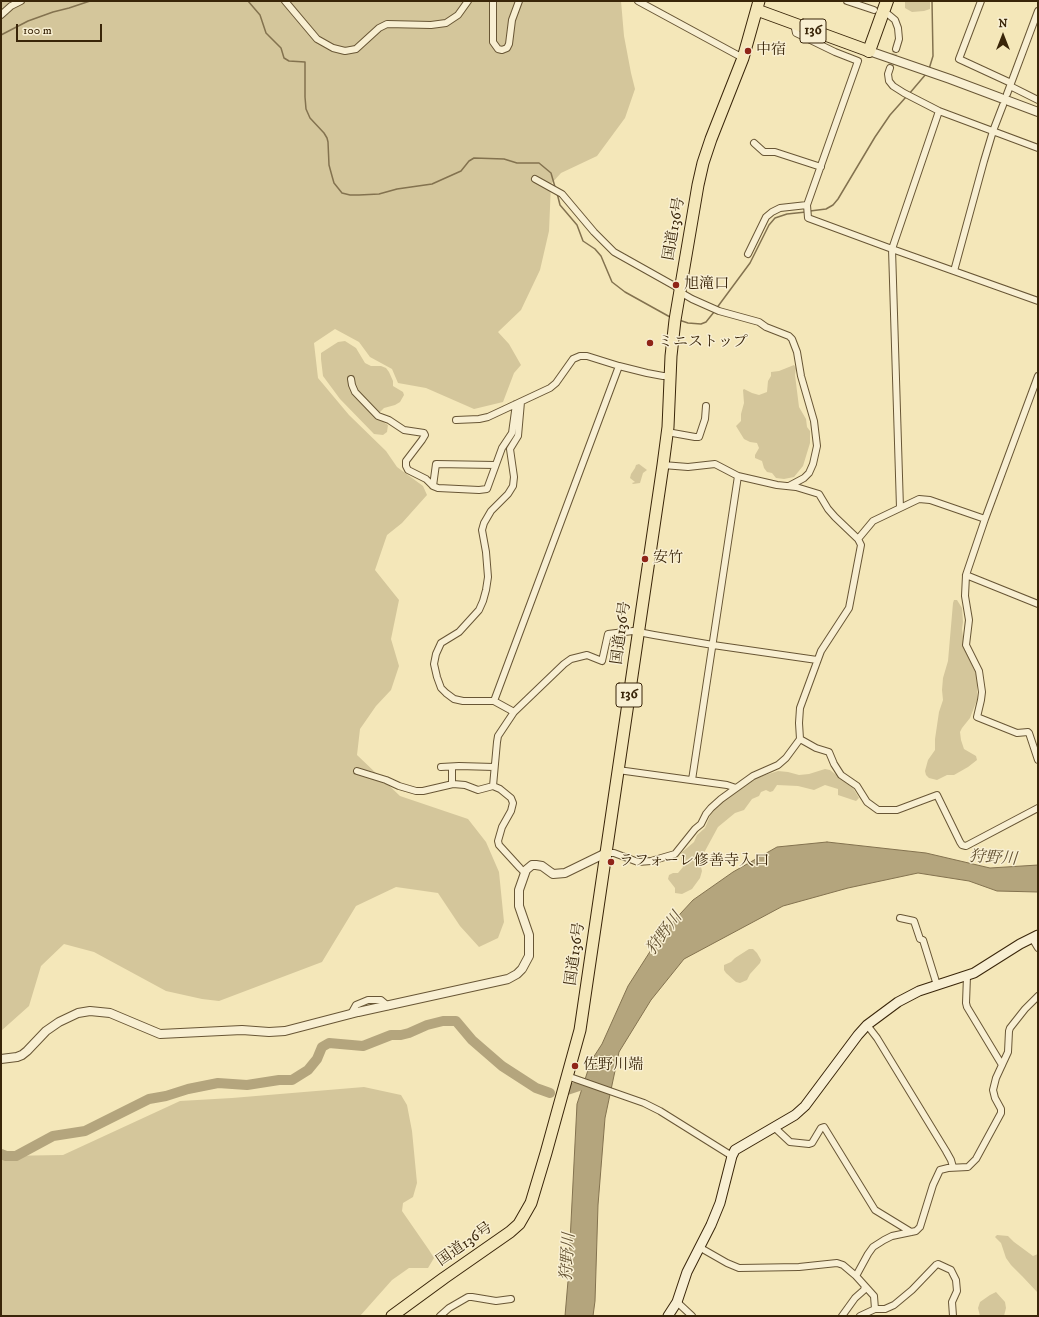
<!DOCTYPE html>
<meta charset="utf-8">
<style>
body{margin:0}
#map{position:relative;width:1039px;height:1317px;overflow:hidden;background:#f4e7b9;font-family:"IM FELL DW Pica",serif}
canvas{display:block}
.frame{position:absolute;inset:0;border:2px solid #392509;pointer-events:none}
.north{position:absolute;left:983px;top:16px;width:40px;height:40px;-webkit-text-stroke:3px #f8efd2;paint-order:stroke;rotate:0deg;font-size:11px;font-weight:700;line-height:16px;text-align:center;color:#392509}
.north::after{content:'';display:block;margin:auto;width:14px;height:18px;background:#392509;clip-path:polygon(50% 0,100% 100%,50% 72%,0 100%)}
.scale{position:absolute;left:16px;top:24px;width:86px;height:18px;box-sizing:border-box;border:2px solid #392509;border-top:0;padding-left:5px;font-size:12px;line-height:14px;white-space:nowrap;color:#392509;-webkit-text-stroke:3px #f8efd2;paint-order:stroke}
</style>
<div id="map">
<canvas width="1039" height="1317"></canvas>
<div class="frame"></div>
<div class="north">N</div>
<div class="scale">100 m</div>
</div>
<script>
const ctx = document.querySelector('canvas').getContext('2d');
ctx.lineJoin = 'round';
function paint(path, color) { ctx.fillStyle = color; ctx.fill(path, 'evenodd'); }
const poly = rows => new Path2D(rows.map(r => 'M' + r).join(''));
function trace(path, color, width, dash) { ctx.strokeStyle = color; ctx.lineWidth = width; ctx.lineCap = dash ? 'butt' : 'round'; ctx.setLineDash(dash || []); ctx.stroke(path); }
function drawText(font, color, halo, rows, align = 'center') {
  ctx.font = font + ' "IM FELL DW Pica","Noto Serif JP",serif'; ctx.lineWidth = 3; ctx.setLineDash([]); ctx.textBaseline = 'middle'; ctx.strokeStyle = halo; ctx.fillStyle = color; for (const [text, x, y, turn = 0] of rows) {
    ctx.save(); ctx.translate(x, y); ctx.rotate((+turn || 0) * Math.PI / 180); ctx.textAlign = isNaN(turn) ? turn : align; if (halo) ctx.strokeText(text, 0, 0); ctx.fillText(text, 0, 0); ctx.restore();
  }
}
const green = poly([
 [1,1,621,1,624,36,631,73,635,89,625,118,597,156,561,173,551,184,549,231,540,270,521,310,498,332,509,344,521,365,514,373,503,402,474,409,426,388,398,383,392,369,370,357,359,342,335,329,314,343,318,378,349,415,386,451,397,467,423,486,427,495,402,523,387,535,375,570,399,600,391,639,399,666,391,690,376,706,360,729,357,755,400,796,468,819,486,842,499,872,504,922,498,938,479,947,460,926,438,893,396,887,356,906,322,962,219,1001,202,999,166,991,94,952,64,944,41,966,29,1006,1,1031],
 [905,1,930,1,930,9,924,11,912,12,905,8],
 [345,341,356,348,365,363,371,366,381,366,386,368,389,372,393,381,393,386,403,392,404,395,400,402,395,405,384,408,379,413,377,418,388,425,387,432,383,435,374,434,340,399,323,376,321,359,321,353,338,342],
 [794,365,796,368,795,375,799,407,806,419,807,427,810,431,810,443,803,466,794,477,784,479,776,478,772,473,767,472,764,468,762,461,755,458,755,455,759,448,757,443,750,442,744,439,736,426,741,421,741,414,744,403,743,390,744,389,752,393,759,395,767,392,768,381,771,376,771,372,779,371],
 [639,464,647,470,643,473,640,483,633,484,632,483,635,482,630,478,631,474,635,468,636,465],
 [954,600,957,600,962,608,963,622,962,629,963,637,963,646,976,674,977,683,977,700,970,718,962,728,960,732,961,740,964,749,976,756,977,760,968,767,954,775,947,775,937,780,929,778,926,775,925,771,928,760,935,750,935,739,939,712,943,700,942,690,943,678,948,661,953,603],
 [825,769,830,770,853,788,859,798,856,801,838,795,838,789,825,785,814,790,798,786,777,785,773,791,770,792,766,790,761,792,759,796,752,799,744,810,735,813,718,827,705,851,700,863,702,871,700,878,692,889,682,894,675,893,675,888,668,879,669,875,673,873,678,873,683,867,681,860,681,853,694,842,697,835,705,828,712,811,722,801,753,779,778,771,788,772,799,775,809,774],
 [749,949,753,949,757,953,761,960,760,963,750,974,747,980,740,983,736,982,726,973,724,970,724,965,731,962,735,958],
 [364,1087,401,1095,407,1105,412,1131,417,1183,413,1197,403,1203,402,1211,429,1250,434,1258,428,1268,409,1268,392,1280,360,1316,1,1316,1,1156,63,1155,180,1101,232,1098],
 [997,1235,1008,1236,1014,1242,1033,1256,1038,1254,1038,1293,1022,1276,1011,1265,1006,1258,1001,1243,995,1237],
 [996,1292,1005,1302,1006,1308,1004,1316,980,1316,978,1308,980,1302,990,1295]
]);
const water = poly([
 [827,842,926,853,990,868,1038,865,1038,892,997,891,969,881,918,873,848,888,783,906,684,959,651,1000,619,1052,605,1118,598,1205,595,1301,593,1316,565,1316,568,1281,577,1104,591,1061,602,1044,628,986,651,950,669,926,693,900,733,872,777,847,827,842]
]);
const stream = poly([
 [248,1,260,15,266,33,281,48,284,58,289,61,305,62,305,97,306,109,310,118,324,133,327,138,328,142,329,165,332,176,334,183,342,193,350,195,359,195,379,194,397,189,432,184,461,171,469,161,474,158,504,159,517,163,539,163,551,173,555,187],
 [1,35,28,21,53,12,69,8,90,1],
 [929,69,933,56,932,1],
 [909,94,926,74],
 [557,193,560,205,577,225,583,241,595,249,601,256,612,282,625,292,670,317],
 [810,211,826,209,833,205,838,199,875,137,890,115,906,97],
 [716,309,750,263,769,225,775,218,787,214,806,212],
 [679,320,688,323,701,324,706,322,714,312]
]);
const river = poly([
 [564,1091,594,1081],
 [1,1154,6,1156,16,1156,53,1136,85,1131,149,1099,166,1096,188,1089,218,1083,247,1085,279,1080,292,1080,308,1070,317,1059,322,1047,329,1043,363,1046,391,1035,401,1035,409,1033,427,1025,443,1021,456,1021,472,1040,502,1066,536,1088,550,1093]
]);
const minorTunnel = poly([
 [890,68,896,49]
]);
const minor = poly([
 [285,1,317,39,333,48,345,51,356,49,379,28,387,24,431,25,446,23,458,15,468,1],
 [493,1,493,42,498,49,502,50,507,48,509,44,512,20,519,1],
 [638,1,743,58],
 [847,1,874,10],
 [981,1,959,59,1011,83],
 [1,15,11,6,21,1],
 [889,15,895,20,898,28,899,39,896,49],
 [794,24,796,33,835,52,858,61,807,205,808,218,892,249,1038,301],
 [890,68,888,74,889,81,893,86,904,93,939,111,1038,148],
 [1010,86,1038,100],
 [1007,94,1038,11],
 [754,143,764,152,775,152,821,167],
 [535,179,562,194,594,232,614,252,680,289],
 [748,254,766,217,772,212,780,208,807,205],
 [954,271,984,161,993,131,1003,105],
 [680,292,692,299,719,311,759,322,766,327,789,336,792,339,797,352,801,376,814,421,817,446,813,464,809,473,804,478,789,486],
 [1038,376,985,519,966,575,965,596,969,620,966,645,979,671,982,692,981,700,977,717,1017,733,1028,732,1029,733,1038,760],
 [351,379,352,385,355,392,378,416,389,420,404,430,424,433,425,435,422,440,406,461,406,466,408,470,426,479,433,486,438,488,479,490,487,489,502,448,512,433,516,404],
 [456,420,479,419,488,417,550,388,556,383,573,359,580,356,587,356,619,366,647,373,663,376,670,376],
 [667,432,695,437,699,437,705,419,706,406],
 [433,486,436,464,495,465],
 [900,508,892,249,939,111],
 [858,539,873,521,919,499,930,500,985,519],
 [966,575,1038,604],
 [494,701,619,366],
 [514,712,494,701,463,701,454,699,446,693,441,688,437,677,434,664,436,654,441,643,459,632,479,610,483,601,486,590,488,577,486,552,482,530,484,523,491,511,508,494,513,486,514,477,510,449,518,436,521,402],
 [800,739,816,748,829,752,834,764,841,775,857,786,867,802,878,810,897,810,937,795,960,842,962,845,966,846,1038,808],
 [441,767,459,766,494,767],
 [618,770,727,785,736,788],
 [357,771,386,780,399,786,416,791,423,791,453,784,465,785,478,790,493,786,500,789,511,798,513,803,511,811,502,827,498,841,499,845,520,868,524,872],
 [692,780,738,476],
 [452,784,452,767],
 [493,786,497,742,498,736,514,712,564,664,571,659,587,655,602,661,608,634,633,631,654,635,713,645,817,660],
 [606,853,614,853,638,862,651,861,675,854,695,829,701,824,706,814,711,808,721,799,753,776,778,765,786,758,800,739,799,723,800,708,821,651,849,608,861,545,858,539,835,517,828,509,819,494,796,487,777,485,738,476,715,464,688,467,663,465],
 [900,918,914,921,920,939,923,940,937,985],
 [1032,938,1038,948],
 [967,976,966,1003,967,1007,1002,1065],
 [351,1014,356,1005,368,1000,381,1000,388,1006],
 [867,1025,877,1038,946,1151,951,1160,953,1167],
 [567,1076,644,1103,660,1111,732,1156],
 [774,1127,790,1142,809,1144,812,1143,821,1128,824,1127,875,1210,911,1232],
 [699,1247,727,1263,739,1268,799,1267,837,1263,843,1265,856,1276,865,1286,864,1290,855,1298,842,1316],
 [856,1276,868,1254,873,1247,884,1240,892,1236,916,1231,920,1227,933,1185,940,1170,948,1168,968,1167,976,1159,1001,1113,1001,1109,995,1098,993,1090,996,1078,1008,1052,1009,1031,1010,1028,1025,1009,1038,996],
 [677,1302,692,1316],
 [875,1309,885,1309,894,1305,912,1290,936,1265,938,1264,951,1270,956,1280,957,1291,952,1302,953,1316],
 [440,1316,449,1308,468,1297,472,1297,496,1301,511,1299],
 [860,1316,875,1309,874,1296,865,1286]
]);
const tertiary = poly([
 [869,51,950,79,1038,112],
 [1,1059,17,1057,22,1055,27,1051,46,1031,59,1022,78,1013,90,1011,110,1013,160,1034,242,1030,269,1032,285,1031,358,1012,508,979,517,974,522,969,529,956,529,935,519,906,519,890,526,870,532,865,536,865,542,866,553,874,565,873,606,853]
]);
const secondary = poly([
 [668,1316,677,1302,687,1272,711,1225,720,1203,732,1156,735,1150,795,1115,805,1106,858,1035,867,1025,898,1002,919,991,974,973,1020,944,1038,935]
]);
const trunk = poly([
 [757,10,869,51],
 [392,1316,444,1278,510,1232,519,1224,531,1203,546,1153,580,1030,663,465,668,427,671,356,675,320,698,185,703,163,711,139,743,58,759,1]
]);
const motorway = poly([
 [869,51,887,1]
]);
const markers = [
 [748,51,4,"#8f2418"],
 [676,285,4,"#8f2418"],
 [650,343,4,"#8f2418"],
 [645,559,4,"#8f2418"],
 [611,862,4,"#8f2418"],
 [575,1066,4,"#8f2418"]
];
const shields = [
 [813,31,26],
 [629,695,26]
];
const shieldNames = [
 ["136",813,31],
 ["136",629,695]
];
const poiNames = [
 ["中宿",756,51],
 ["旭滝口",684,285],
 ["ミニストップ",658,343],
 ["安竹",653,559],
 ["ラフォーレ修善寺入口",619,862],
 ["佐野川端",583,1066]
];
const streetNames = [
 ["国道136号",675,229,-80],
 ["国道136号",622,633,-82],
 ["国道136号",576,954,-82],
 ["国道136号",465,1245,-35]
];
const waterNames = [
 ["狩野川",993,859,4],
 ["狩野川",665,934,-53],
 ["狩野川",569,1257,-86]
];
paint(green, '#d4c69b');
paint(water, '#b4a57d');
trace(water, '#83724f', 1);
trace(stream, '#83724f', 1.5);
trace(river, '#b4a57d', 10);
trace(minorTunnel, '#cfc096', 6, [6, 3]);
trace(minor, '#685635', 8);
trace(tertiary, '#685635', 10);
trace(secondary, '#392509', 11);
trace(trunk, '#392509', 13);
trace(motorway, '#392509', 14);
trace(minor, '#f8efd2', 6);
trace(tertiary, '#f8efd2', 8);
trace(secondary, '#f8efd2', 9);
trace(trunk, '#f4e7b9', 11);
trace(motorway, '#f4e7b9', 12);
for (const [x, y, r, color] of markers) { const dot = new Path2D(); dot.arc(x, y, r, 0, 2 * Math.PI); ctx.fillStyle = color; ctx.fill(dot); trace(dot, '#f8efd2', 1.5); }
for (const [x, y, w] of shields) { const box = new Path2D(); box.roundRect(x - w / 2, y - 12, w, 24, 3); ctx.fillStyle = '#f8efd2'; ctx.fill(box); trace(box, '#392509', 1); }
drawText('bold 14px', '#392509', null, shieldNames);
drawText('15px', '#392509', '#f8efd2', poiNames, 'left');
drawText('15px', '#392509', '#f8efd2', streetNames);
drawText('italic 16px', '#645232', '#f8efd2', waterNames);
</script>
